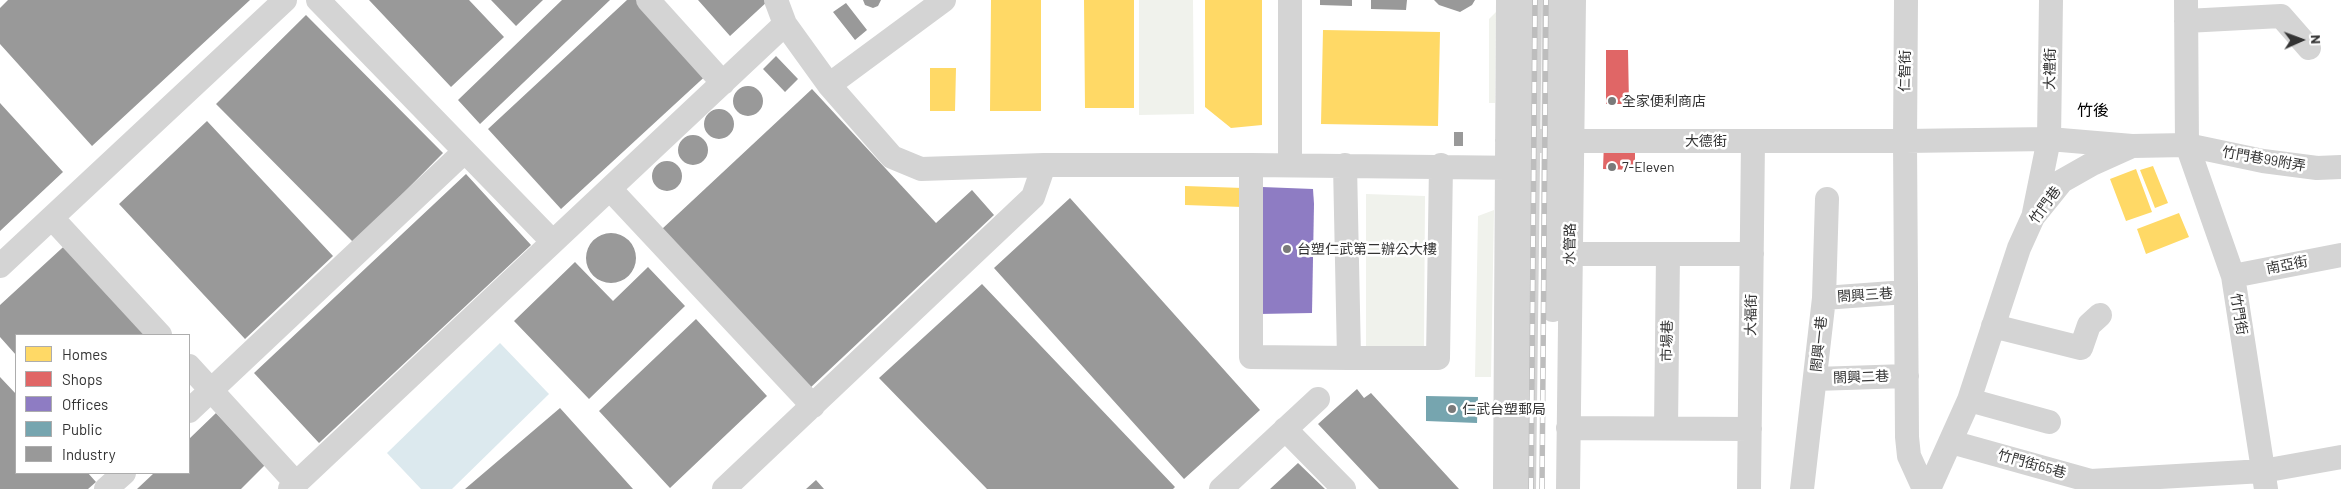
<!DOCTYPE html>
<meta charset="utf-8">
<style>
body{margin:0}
#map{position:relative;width:2341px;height:489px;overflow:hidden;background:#fff;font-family:Barlow,sans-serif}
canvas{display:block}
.legend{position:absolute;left:15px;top:334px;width:175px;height:140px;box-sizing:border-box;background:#fff;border:1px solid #adadad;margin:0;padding:6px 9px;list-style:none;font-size:15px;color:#333}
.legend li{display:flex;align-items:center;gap:10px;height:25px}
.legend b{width:25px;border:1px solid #adadad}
.north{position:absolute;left:2276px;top:15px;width:50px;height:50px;-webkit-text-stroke:4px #fff;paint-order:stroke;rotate:88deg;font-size:14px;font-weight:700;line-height:20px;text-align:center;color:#333}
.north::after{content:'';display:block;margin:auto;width:18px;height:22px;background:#333;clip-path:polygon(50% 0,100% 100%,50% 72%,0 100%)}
</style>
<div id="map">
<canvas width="2341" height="489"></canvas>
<ul class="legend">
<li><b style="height:14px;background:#ffd966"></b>Homes</li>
<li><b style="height:14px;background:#e06666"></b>Shops</li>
<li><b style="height:14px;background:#8e7cc3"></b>Offices</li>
<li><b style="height:14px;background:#76a5af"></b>Public</li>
<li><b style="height:14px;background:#999"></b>Industry</li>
</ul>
<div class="north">N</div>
</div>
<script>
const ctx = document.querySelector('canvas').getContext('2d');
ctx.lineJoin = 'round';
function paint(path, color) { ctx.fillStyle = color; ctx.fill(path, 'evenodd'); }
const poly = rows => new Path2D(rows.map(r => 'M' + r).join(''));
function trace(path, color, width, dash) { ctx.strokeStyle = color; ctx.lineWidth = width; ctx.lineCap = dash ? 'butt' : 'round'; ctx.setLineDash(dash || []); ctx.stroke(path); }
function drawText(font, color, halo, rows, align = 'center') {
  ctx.font = font + ' Barlow,"Noto Sans TC",sans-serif'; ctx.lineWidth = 5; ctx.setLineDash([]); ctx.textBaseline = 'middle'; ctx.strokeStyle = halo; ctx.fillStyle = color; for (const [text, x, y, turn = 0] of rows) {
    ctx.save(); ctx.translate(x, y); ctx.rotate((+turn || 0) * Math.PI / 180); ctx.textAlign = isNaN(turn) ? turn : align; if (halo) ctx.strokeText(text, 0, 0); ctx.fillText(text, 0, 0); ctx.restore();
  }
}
const green = poly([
 [1139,0,1193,0,1194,114,1139,115],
 [1496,12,1495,103,1489,103,1489,19],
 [1366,194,1425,196,1424,347,1366,346],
 [1494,210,1491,377,1475,377,1478,216]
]);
const water = poly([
 [500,343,549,394,452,489,421,489,387,453]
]);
const homes = poly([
 [991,0,1041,0,1041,111,990,111],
 [1084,0,1134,0,1134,108,1085,108],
 [1205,0,1262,0,1262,125,1231,128,1205,107],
 [1323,30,1440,32,1438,126,1321,124],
 [930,68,956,68,955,111,930,111],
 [2153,166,2168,203,2155,208,2140,170],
 [2136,169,2152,212,2126,221,2110,179],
 [1185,186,1243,188,1242,207,1185,205],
 [2179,213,2189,237,2146,254,2137,229]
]);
const shops = poly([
 [1606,50,1628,50,1629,104,1606,104],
 [1604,142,1635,142,1635,170,1603,169]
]);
const offices = poly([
 [1262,187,1313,189,1314,204,1312,313,1259,314]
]);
const public = poly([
 [1426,396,1478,397,1477,423,1426,421]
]);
const industry = poly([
 [8,0,250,0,92,146,0,44,0,8],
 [369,0,469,0,504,37,451,87],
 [491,0,543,0,516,26],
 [562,0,610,0,480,124,458,100],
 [627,0,648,0,712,70,561,209,488,129],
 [698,0,769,0,730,36],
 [863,0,881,0,878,6,873,8,865,5],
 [1320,0,1352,0,1352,6,1320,5],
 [1371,0,1407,0,1406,10,1371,9],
 [1434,0,1475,0,1472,5,1460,12,1439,5],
 [846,3,867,30,855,40,833,12],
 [306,15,443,153,354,243,216,104],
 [776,56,798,79,785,92,763,69],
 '733 101a15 15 0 1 1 30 0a15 15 0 1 1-30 0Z',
 [812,89,936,223,972,190,994,215,810,388,662,229],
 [0,103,63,172,0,231],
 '704 124a15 15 0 1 1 30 0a15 15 0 1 1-30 0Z',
 [207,121,333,256,245,339,119,204],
 [1454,132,1463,132,1463,146,1454,146],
 '678 150a15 15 0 1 1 30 0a15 15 0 1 1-30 0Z',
 '652 176a15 15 0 1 1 30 0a15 15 0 1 1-30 0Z',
 [466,174,531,245,319,443,254,373],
 [1070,198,1260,410,1184,479,994,268],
 '586 258a25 25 0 1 1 50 0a25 25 0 1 1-50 0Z',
 [73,238,162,335,16,335,16,355,0,337,0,305],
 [575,262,613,301,648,267,685,306,589,399,514,321],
 [982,284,1175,487,1173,489,987,489,879,378],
 [696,319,767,396,670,488,599,411],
 [0,377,16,394,16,473,88,473,96,482,88,489,0,489],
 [1357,389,1364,398,1371,393,1459,489,1379,489,1318,424],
 [560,408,633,489,465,489],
 [216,413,265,465,241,489,137,489,154,473,189,473,189,439],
 [1298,463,1325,489,1270,489],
 [816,480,824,489,806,489]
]);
const minor = poly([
 [318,0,552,241],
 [648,0,723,83],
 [776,0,785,24,829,85,892,157,921,169,1044,165,1251,165,1528,168],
 [1290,0,1290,165],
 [1906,0,1905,141,1907,437,1909,456,1924,489],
 [2186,21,2281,16,2309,48],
 [829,85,944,0],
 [1507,141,1905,141,2049,139,2132,146],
 [2187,145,2233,276,2266,489],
 [2187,145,2263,161,2317,168,2341,167],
 [1251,165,1251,357,1349,358,1438,358,1441,165],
 [1345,165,1349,358],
 [610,189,813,406],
 [2034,213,2049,139,2051,0],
 [52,218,160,335],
 [1570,254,1752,254],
 [0,266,285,0],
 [2233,276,2341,255],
 [1824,298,1906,292],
 [1553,310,1554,0],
 [1993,326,2081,348,2089,325,2100,315],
 [189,366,296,483],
 [1815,379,1907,376],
 [1969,400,2049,422],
 [189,411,464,152],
 [1568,428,1750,429],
 [1666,428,1668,254],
 [1285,429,1344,489],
 [1951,442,2091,481,2263,471,2341,457],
 [106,489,124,473],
 [290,489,785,24],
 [724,489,1033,197,1044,165],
 [1221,489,1318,399],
 [1505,489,1508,0],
 [1524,489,1530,0],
 [1568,489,1574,0],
 [1749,489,1753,141],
 [1802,489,1824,298,1827,199],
 [1929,489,1969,400,2019,248,2033,217,2062,181,2092,164,2132,146,2187,145,2186,0]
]);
const rail = poly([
 [1531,489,1535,0],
 [1542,489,1546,0]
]);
const markers = [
 [1612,101,5,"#7a7a7a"],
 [1612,167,5,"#7a7a7a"],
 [1287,249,5,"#7a7a7a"],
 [1452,409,5,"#7a7a7a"]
];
const streetNames = [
 ["大禮街",2050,69,-89],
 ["仁智街",1905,71,-89],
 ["大德街",1706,141],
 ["竹門巷99附弄",2264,159,10],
 ["竹門巷",2045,205,-54],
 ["水管路",1570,244,-89],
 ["南亞街",2287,265,-11],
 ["閤興三巷",1865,295,-4],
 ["竹門街",2239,314,81],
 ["大福街",1751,315,-89],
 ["市場巷",1667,341,-89],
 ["閤興一巷",1819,344,-84],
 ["閤興二巷",1861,377,-2],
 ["竹門街65巷",2032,464,16]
];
const poiNames = [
 ["全家便利商店",1622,101],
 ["7-Eleven",1622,167],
 ["台塑仁武第二辦公大樓",1297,249],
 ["仁武台塑郵局",1462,409]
];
const quarterNames = [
 ["竹後",2093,111]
];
paint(green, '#f0f2ec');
paint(water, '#dce9ee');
paint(homes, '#ffd966');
paint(shops, '#e06666');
paint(offices, '#8e7cc3');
paint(public, '#76a5af');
paint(industry, '#999');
trace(minor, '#d4d4d4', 24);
trace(rail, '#bdbdbd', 5.5);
trace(rail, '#fff', 4, [11]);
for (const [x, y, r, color] of markers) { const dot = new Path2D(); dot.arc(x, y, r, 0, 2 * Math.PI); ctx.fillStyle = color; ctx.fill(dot); trace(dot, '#fff', 2); }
drawText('14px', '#333', '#fff', streetNames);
drawText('14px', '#333', '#fff', poiNames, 'left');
drawText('16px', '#000', '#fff', quarterNames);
</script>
